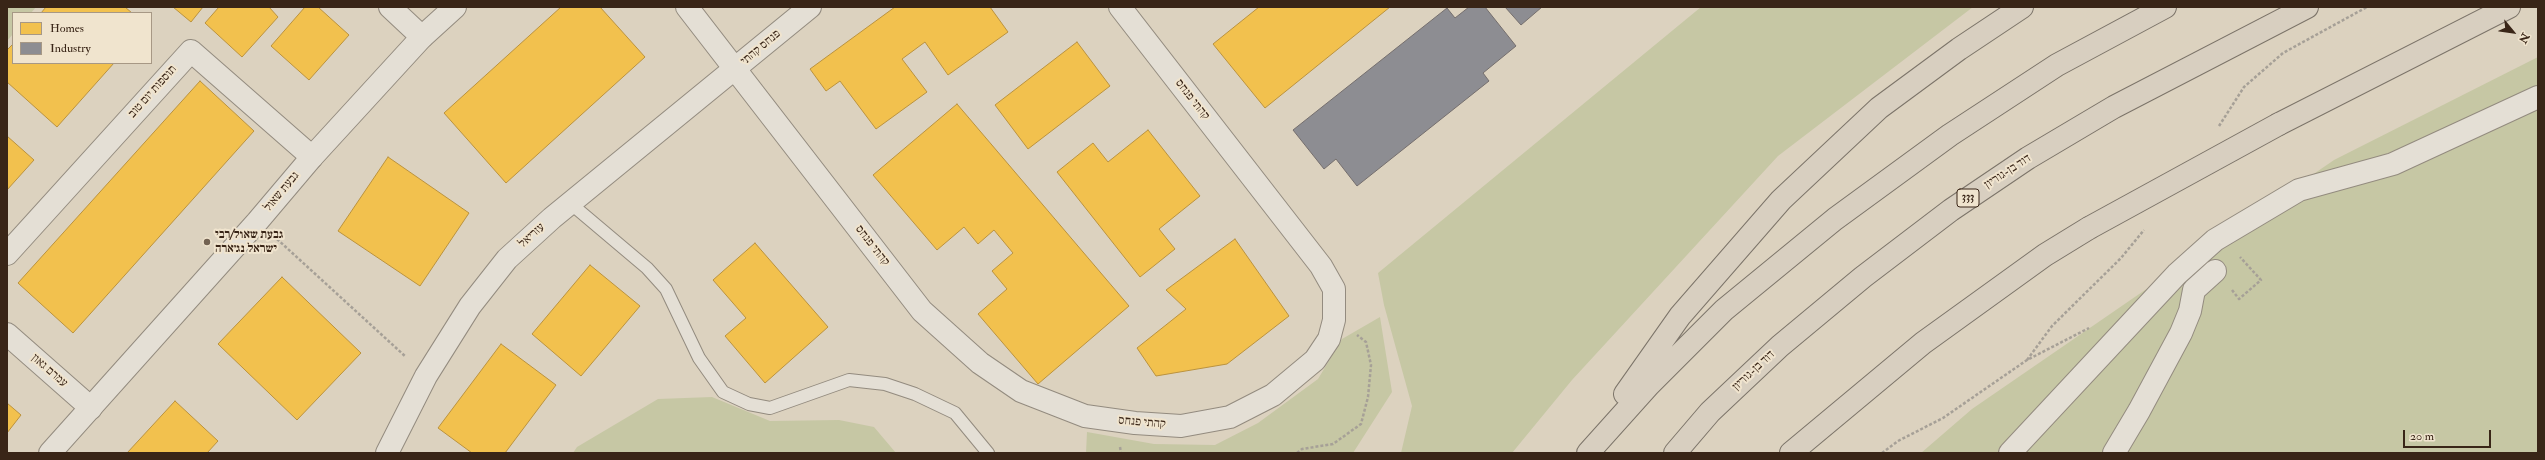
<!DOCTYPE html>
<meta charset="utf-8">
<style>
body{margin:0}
#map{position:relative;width:2545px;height:460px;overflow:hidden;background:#dcd2bf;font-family:"IM FELL Double Pica",serif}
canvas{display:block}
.frame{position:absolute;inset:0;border:8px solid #392517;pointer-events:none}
.legend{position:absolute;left:12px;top:12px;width:140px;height:52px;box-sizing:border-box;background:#f0e4ce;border:1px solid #a79885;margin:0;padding:5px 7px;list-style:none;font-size:12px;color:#392517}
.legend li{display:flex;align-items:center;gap:8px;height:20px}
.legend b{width:20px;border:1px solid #a79885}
.north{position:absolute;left:2493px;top:12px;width:40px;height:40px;-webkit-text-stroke:3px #f0e4ce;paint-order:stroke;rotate:119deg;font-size:11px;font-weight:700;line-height:16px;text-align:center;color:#392517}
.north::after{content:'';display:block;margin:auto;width:14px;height:18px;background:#392517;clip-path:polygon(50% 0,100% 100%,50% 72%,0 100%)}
.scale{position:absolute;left:2403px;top:430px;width:88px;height:18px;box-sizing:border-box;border:2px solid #392517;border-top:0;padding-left:5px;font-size:12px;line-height:14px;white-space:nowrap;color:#392517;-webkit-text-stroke:3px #f0e4ce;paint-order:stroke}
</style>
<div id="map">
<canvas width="2545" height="460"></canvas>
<div class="frame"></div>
<ul class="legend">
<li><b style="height:11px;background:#f2c14e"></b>Homes</li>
<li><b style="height:11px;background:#8d8d92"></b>Industry</li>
</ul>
<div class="north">N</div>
<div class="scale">20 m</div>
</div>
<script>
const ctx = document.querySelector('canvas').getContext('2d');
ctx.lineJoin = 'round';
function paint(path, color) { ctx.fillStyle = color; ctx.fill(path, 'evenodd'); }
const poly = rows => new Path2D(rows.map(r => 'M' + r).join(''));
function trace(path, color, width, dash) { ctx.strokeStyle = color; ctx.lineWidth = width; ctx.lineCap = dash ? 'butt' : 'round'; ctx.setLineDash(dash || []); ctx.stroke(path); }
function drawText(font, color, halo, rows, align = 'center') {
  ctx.font = font + ' "IM FELL Double Pica","Frank Ruhl Libre",serif'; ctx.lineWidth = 4; ctx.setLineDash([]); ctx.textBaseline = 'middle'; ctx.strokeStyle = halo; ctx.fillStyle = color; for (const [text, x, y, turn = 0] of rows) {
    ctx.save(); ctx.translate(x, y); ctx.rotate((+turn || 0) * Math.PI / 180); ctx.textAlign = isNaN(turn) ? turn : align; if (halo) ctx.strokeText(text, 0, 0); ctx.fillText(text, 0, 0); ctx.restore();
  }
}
const green = poly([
 [7,7,36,7,31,13,13,13,13,34,7,41],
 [1701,7,1973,7,1778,156,1572,380,1512,453,1401,453,1412,406,1384,305,1378,273],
 [2538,57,2538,453,1921,453,1972,409,2334,160],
 [1380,317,1392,392,1353,453,1086,453,1087,432,1154,444,1215,445,1258,423,1318,379,1342,339],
 [712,397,770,421,839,420,874,427,896,453,573,453,577,447,658,399]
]);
const homes = poly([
 [46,7,125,7,132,13,41,13,46,7],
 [173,7,203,7,191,22,173,7],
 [219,7,269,7,278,17,242,57,205,23,219,7],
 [305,7,318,7,349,35,309,80,271,46,305,7],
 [561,7,600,7,645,57,506,183,444,113,561,7],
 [895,7,990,7,1008,32,948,75,925,42,902,59,927,92,876,129,840,81,826,91,810,69,895,7],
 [1259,7,1390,7,1265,108,1213,44,1259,7],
 [1077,42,1110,86,1028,149,995,105,1077,42],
 [13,44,13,63,114,63,57,127,7,82,7,50,13,44],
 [200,81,254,131,73,333,18,283,200,81],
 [957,104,1129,306,1038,384,978,314,1007,289,992,271,1013,253,994,230,978,244,964,227,937,250,873,175,957,104],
 [1148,130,1200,196,1159,229,1175,249,1140,277,1057,172,1093,143,1108,162,1148,130],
 [7,136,34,160,7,190,7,136],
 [388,157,469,213,420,286,338,231,388,157],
 [1235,239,1289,316,1227,364,1156,376,1137,348,1186,309,1166,290,1235,239],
 [755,243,828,327,765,383,725,336,746,318,713,280,755,243],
 [590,265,640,306,581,376,532,334,590,265],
 [282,277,361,353,297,420,218,344,282,277],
 [501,344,556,385,505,453,472,453,438,428,501,344],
 [175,401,218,441,207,453,127,453,175,401],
 [7,403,21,415,7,433,7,403]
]);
const industry = poly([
 [1469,7,1485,7,1516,46,1483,73,1489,81,1357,186,1336,159,1324,169,1293,130,1447,8,1455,18,1469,7],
 [1505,7,1542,7,1521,25,1505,7]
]);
const path = poly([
 [2219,126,2244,87,2283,53,2367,7],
 [277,239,406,357],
 [2232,290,2239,299,2261,280,2240,257],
 [2027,360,2052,326,2121,258,2144,230],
 [1120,447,1121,453],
 [1297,453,1302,449,1333,444,1361,424,1368,397,1371,365,1366,342,1357,335],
 [1882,453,1898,441,1943,418,2027,360,2089,328]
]);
const service = poly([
 [570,203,647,268,666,289,699,358,723,392,749,404,770,408,849,380,885,384,915,394,955,413,988,453]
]);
const minor = poly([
 [390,7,422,37],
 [687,7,922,311,980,363,1021,391,1085,416,1135,423,1181,426,1230,417,1273,395,1315,360,1329,339,1334,320,1334,289,1321,266,1120,7],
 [7,254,191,51,312,157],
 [7,334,91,408],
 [387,453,426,376,470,306,507,259,552,218,810,7],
 [2010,453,2177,274,2215,240,2299,190,2393,164,2538,97],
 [2114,453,2139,411,2181,333,2190,311,2194,290,2215,271]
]);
const tertiary = poly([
 [50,453,257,222,312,157,422,37,455,7]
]);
const primary = poly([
 [2279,124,2509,7],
 [1625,394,1680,316,1781,200,1879,108,1959,49,2022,7],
 [1588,453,1649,385,1724,310,1835,219,1950,135,2057,65,2165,7],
 [1675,453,1710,412,1780,346,1863,277,1951,210,2028,158,2114,107,2307,7],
 [1791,453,1923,343,2045,255,2089,228]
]);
const primaryBridge = poly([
 [2089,228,2279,124]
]);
const markers = [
 [207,242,4,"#726252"]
];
const shields = [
 [1968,198,22]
];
const shieldNames = [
 ["333",1968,198]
];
const streetNames = [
 ["פנחס קהתי",761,48,-40],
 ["תוספות יום טוב",153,92,-48],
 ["קהתי פנחס",1192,100,52],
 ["דוד בן-גוריון",2008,172,-33],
 ["גבעת שאול",282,192,-50],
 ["עזריאל",532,236,-42],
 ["קהתי פנחס",872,246,52],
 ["עמרם גאון",49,371,41],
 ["דוד בן-גוריון",1754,371,-43],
 ["קהתי פנחס",1142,423,5]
];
const poiNames = [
 ["גבעת שאול/רבי",215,235],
 ["ישראל נג׳ארה",215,249]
];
paint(green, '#c6c7a4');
paint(homes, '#f2c14e');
trace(homes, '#ba923e', 1);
paint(industry, '#8d8d92');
trace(industry, '#746e6d', 1);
trace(service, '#938b7f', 14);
trace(minor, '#938b7f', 24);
trace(tertiary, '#938b7f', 24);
trace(primary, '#7c7469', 24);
trace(path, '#a6a097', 2.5, [3, 2]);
trace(service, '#e4dfd5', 12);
trace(minor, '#e4dfd5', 22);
trace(tertiary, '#e4dfd5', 22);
trace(primary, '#d8cfc0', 22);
trace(primaryBridge, '#7c7469', 24, []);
trace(primaryBridge, '#d8cfc0', 22);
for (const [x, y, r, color] of markers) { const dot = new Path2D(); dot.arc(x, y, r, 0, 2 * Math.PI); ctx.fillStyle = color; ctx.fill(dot); trace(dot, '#f0e4ce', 1.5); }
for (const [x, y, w] of shields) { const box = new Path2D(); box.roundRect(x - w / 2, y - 9, w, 18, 3); ctx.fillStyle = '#f0e4ce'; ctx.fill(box); trace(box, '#392517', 1); }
drawText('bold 11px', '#392517', null, shieldNames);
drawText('12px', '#392517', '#f0e4ce', streetNames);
drawText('bold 12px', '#392517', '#f0e4ce', poiNames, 'left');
</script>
